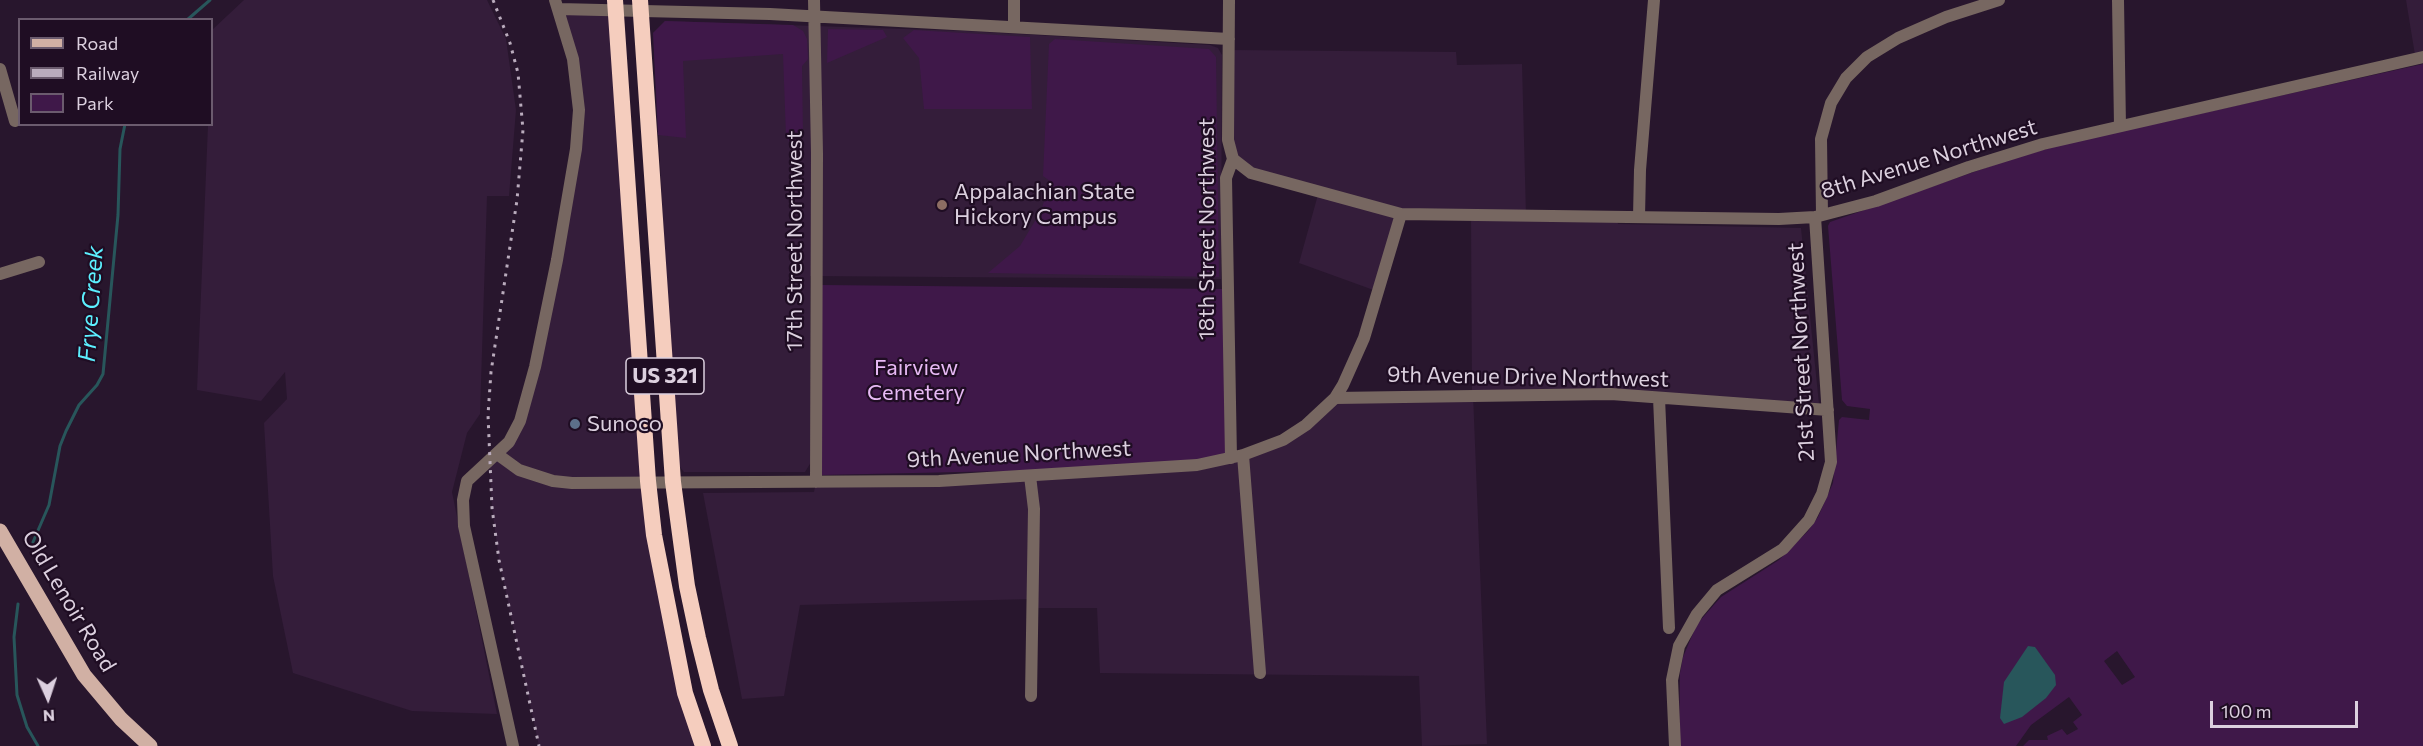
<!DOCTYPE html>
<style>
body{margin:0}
#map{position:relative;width:2423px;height:746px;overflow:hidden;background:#28162d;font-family:Commissioner,sans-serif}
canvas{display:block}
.legend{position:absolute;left:18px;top:18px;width:195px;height:108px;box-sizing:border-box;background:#1f0d23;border:2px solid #6b5b6e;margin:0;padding:8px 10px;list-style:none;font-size:18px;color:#dcd0df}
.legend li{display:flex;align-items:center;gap:12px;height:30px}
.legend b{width:30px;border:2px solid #6b5b6e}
.north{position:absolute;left:18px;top:668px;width:60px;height:60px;-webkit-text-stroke:4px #1f0d23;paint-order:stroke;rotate:177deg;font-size:16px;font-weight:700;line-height:24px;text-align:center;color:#dcd0df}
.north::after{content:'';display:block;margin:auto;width:21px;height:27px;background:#dcd0df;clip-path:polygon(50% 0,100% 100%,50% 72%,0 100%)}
.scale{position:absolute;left:2210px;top:701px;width:148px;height:27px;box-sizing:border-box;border:3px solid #dcd0df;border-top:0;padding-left:8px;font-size:18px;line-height:21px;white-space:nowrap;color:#dcd0df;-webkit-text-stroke:4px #1f0d23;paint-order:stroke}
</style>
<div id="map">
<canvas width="2423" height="746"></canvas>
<ul class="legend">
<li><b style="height:8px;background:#d1b0a4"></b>Road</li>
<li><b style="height:8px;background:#baacbd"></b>Railway</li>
<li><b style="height:16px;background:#3f1849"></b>Park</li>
</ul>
<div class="north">N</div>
<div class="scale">100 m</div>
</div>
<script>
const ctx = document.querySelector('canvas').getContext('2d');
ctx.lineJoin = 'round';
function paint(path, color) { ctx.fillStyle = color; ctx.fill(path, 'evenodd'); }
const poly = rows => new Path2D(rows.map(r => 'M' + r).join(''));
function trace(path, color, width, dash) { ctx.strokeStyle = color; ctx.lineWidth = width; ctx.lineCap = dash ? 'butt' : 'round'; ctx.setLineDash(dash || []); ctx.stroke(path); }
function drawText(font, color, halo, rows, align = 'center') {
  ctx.font = font + ' Commissioner,sans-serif'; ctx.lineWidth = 4.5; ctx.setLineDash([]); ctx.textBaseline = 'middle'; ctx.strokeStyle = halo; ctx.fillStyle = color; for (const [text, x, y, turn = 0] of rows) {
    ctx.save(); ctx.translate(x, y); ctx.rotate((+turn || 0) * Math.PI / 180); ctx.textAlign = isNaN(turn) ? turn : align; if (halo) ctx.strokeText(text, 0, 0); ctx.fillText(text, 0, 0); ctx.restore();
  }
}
const built = poly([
 [244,0,487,0,506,39,516,110,509,196,487,196,480,414,467,433,452,492,497,714,412,711,293,673,273,576,264,423,287,399,285,372,261,401,197,390,208,125,212,124,212,30],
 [2406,0,2423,0,2423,52,2415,55],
 [559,9,615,9,648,481,703,746,539,746,499,560,492,508,489,458,520,421,578,130],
 [665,21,965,31,1210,45,1218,48,1222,55,1221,279,810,276,811,462,805,472,684,472,676,462,653,33],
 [1229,50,1456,52,1457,65,1522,64,1526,215,1617,217,1618,224,1801,228,1819,404,1473,394,1487,744,1422,746,1419,676,1100,673,1097,608,1033,608,1032,599,800,605,784,696,742,699,703,493,814,492,816,482,1156,468,1271,445,1335,398,1472,394,1471,214,1401,214,1379,292,1299,263,1319,191,1251,173,1233,159]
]);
const green = poly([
 [665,21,793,25,803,31,807,39,808,59,802,66,803,135,800,137,799,146,791,145,786,136,783,54,683,61,686,138,658,135,653,33],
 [828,29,883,30,887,37,827,63],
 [914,30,1030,37,1032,109,924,109,919,58,903,38],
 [1055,39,1209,49,1216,57,1219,277,988,273,1020,246,1041,211,1050,181,1043,176,1049,44],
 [2423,64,2423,746,2023,746,2029,740,2048,740,2047,736,2062,729,2067,735,2078,729,2073,722,2082,715,2069,697,2031,725,2016,746,1679,746,1680,673,1683,657,1697,624,1721,597,1779,560,1808,531,1818,517,1833,483,1839,420,1842,417,1869,420,1870,409,1847,406,1842,400,1828,226,1830,222,2011,159,2064,144],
 [2117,651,2135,677,2122,685,2104,661],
 [822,285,1224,289,1227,455,1181,462,1053,470,821,475]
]);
const water = poly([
 [2028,646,2035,647,2055,675,2056,685,2046,698,2022,717,2004,724,2000,718,2004,682]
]);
const stream = poly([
 [187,20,210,0],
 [33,542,49,505,60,446,66,431,79,405,97,385,103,374,118,215,120,149,125,124],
 [18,604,14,637,17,695,27,727,38,746]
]);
const minor = poly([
 [814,0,817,153,816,482],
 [1229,0,1228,140,1233,159,1226,178,1231,458],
 [2118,0,2120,126],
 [559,9,770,14,1229,39],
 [1014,27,1014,0],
 [0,69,15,121],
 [1233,159,1251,173,1401,214,1779,219,1815,217,1876,201,1969,167,2043,144,2423,57],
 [1822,215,1821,139,1831,103,1846,78,1867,57,1898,38,1946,17,1999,0],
 [1639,217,1640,170,1654,0],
 [0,274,39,262],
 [1335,398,1611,394,1828,410],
 [1659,398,1669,628],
 [497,454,519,470,553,481,572,483,939,481,1197,465,1243,455,1283,440,1306,425,1335,398,1343,385,1364,338,1401,214],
 [1243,455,1260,673],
 [1030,476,1034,509,1031,696],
 [513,746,464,526,463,500,467,481,509,442,520,421,535,367,557,260,576,149,579,110,573,59,555,0],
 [1675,746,1672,680,1679,646,1697,614,1717,590,1783,549,1809,520,1822,494,1831,462,1815,217]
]);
const major = poly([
 [0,531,84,675,121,719,150,746]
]);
const highway = poly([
 [615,0,648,481,654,535,685,693,703,746],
 [640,0,673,482,687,586,698,638,711,690,730,746]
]);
const rail = poly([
 [493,0,510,43,518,73,523,130,517,200,491,372,488,415,492,508,499,560,539,746]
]);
const markers = [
 [942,205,6,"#8d6e63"],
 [575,424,6,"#5c6f8a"]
];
const shields = [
 [665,376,78]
];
const shieldNames = [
 ["US 321",665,376]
];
const streetNames = [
 ["8th Avenue Northwest",1929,159,-17],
 ["18th Street Northwest",1207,229,-90],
 ["17th Street Northwest",795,241,-90],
 ["21st Street Northwest",1801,352,-93],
 ["9th Avenue Drive Northwest",1528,377,1],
 ["9th Avenue Northwest",1019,454,-3],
 ["Old Lenoir Road",69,601,59]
];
const poiNames = [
 ["Appalachian State",954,192],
 ["Hickory Campus",954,217],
 ["Sunoco",587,424]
];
const parkNames = [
 ["Fairview",916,368],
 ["Cemetery",916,393]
];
const waterNames = [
 ["Frye Creek",91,304,-86]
];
paint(built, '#341d3a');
paint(green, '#3f1849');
paint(water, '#28565b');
trace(stream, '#28565b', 3);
trace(minor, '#776761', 12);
trace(major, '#d1b0a4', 15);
trace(highway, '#f5cdbe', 16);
trace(rail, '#baacbd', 3, [3, 6]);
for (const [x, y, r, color] of markers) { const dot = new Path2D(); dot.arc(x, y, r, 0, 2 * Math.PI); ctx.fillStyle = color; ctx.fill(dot); trace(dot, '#1f0d23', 2); }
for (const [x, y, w] of shields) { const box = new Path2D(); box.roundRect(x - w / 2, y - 18, w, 36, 4.5); ctx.fillStyle = '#1f0d23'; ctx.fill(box); trace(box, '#dcd0df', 1.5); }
drawText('bold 21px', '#dcd0df', null, shieldNames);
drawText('22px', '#dcd0df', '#1f0d23', streetNames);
drawText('22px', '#dcd0df', '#1f0d23', poiNames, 'left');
drawText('22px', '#e7b9f4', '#1f0d23', parkNames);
drawText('italic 24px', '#5cf0ff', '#1f0d23', waterNames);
</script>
